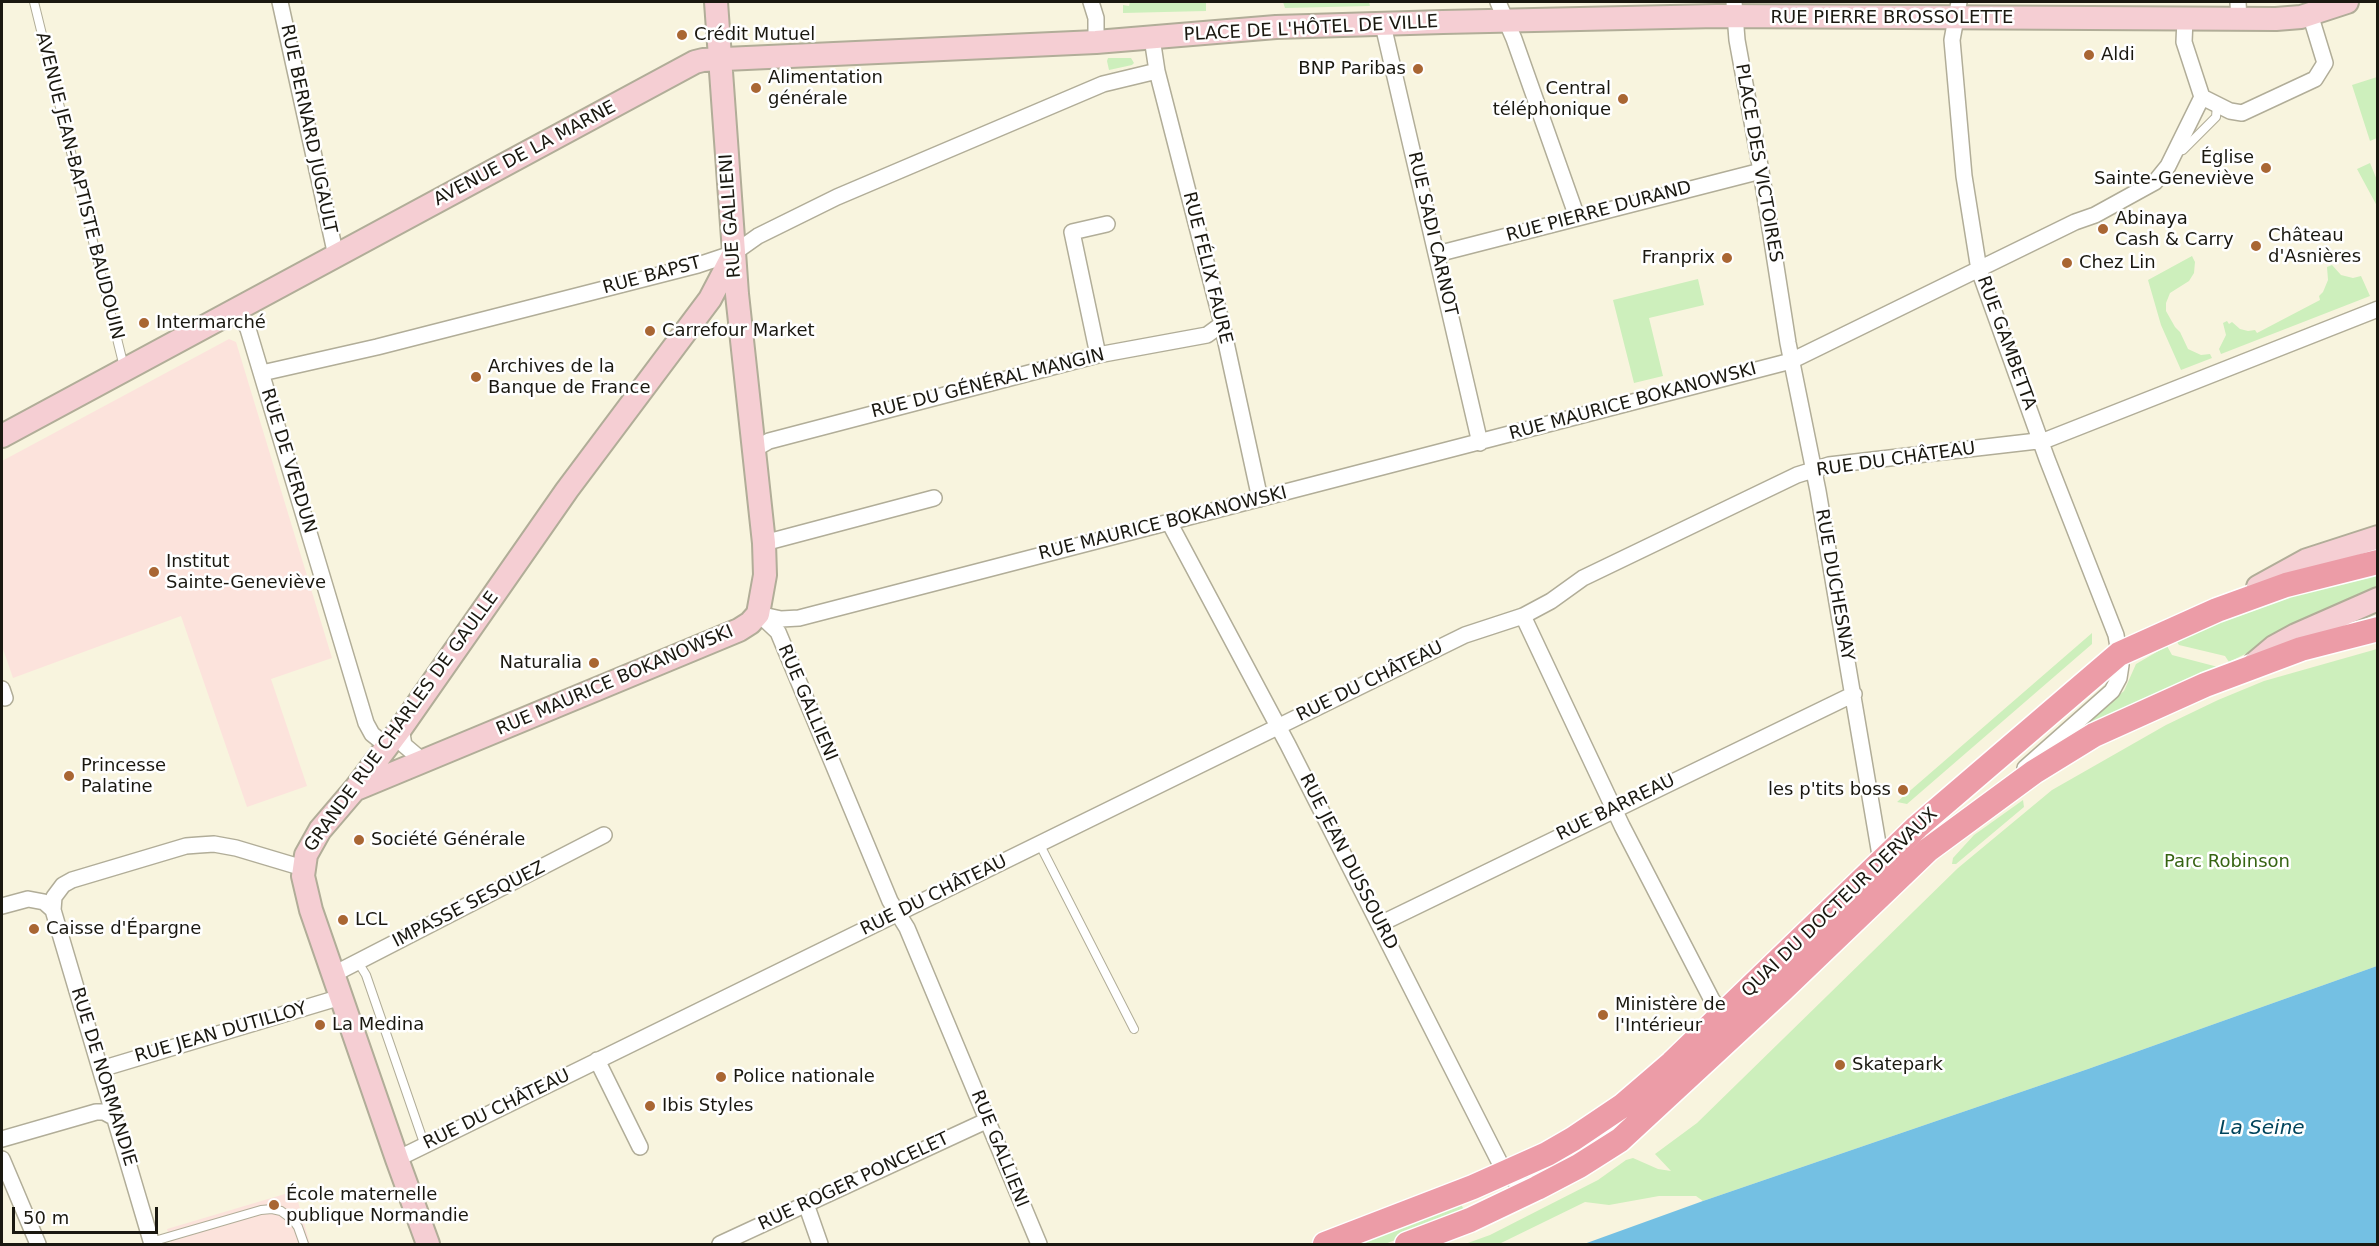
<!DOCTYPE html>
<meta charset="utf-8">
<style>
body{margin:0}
#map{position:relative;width:2379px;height:1246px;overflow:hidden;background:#f8f4de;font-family:"DejaVu Sans",sans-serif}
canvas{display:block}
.frame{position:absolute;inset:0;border:3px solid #1a1810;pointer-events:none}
.scale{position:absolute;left:12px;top:1207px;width:146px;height:27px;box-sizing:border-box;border:3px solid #1a1810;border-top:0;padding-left:8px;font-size:18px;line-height:21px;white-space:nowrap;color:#1a1810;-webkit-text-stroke:4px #fff;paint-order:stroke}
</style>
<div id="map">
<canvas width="2379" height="1246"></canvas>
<div class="frame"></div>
<div class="scale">50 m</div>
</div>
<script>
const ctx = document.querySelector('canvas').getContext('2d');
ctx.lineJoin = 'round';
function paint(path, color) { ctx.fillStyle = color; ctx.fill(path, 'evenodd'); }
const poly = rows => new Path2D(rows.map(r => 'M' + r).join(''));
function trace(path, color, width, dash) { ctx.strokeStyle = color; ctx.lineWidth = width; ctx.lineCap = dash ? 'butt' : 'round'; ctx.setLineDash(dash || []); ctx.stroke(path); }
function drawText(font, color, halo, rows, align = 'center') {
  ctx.font = font + ' "DejaVu Sans",sans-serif'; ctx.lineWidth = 5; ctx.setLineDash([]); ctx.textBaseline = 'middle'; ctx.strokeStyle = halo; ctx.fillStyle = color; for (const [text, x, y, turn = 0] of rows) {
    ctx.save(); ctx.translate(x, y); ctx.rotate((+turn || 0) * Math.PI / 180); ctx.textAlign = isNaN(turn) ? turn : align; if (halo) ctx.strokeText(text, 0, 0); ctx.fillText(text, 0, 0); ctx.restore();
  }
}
const education = poly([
 [229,339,236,342,332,658,271,679,307,786,247,807,181,616,13,678,2,646,2,461],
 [295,1191,310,1244,171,1244,167,1229]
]);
const green = poly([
 [1130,2,1196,2,1206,3,1206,11,1123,13,1123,5,1129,6],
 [1283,2,1369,2,1370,6,1285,8],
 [1108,58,1131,58,1134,63,1132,65,1109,70,1107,61],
 [2377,77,2377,138,2370,141,2352,85],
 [2370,163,2377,180,2377,206,2357,169],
 [2192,256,2195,262,2194,273,2189,281,2170,293,2166,303,2166,311,2175,327,2180,332,2188,349,2201,355,2210,354,2212,358,2181,370,2161,325,2148,280],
 [2332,265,2341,275,2353,278,2361,276,2370,296,2221,354,2219,349,2226,335,2223,323,2227,321,2229,324,2232,322,2240,329,2248,331,2255,330,2257,333,2320,300,2319,296,2323,292,2328,280,2327,267],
 [1698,279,1704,305,1649,318,1663,376,1634,383,1613,300],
 [2377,573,2377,589,2229,662,2225,656,2179,645,2177,642,2206,627,2269,603],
 [2092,633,2092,644,1907,804,1897,802],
 [2167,646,2172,655,2218,667,2140,701,2082,731,2079,730,2079,727,2124,691,2136,664],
 [2377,649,2377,966,2088,1069,1703,1201,1696,1196,1659,1196,1609,1205,1585,1202,1499,1244,1465,1244,1490,1235,1598,1180,1626,1160,1633,1158,1658,1169,1671,1171,1655,1154,1697,1123,1958,868,2052,790,2166,725,2218,700,2264,681],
 [2023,800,2024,807,1956,864,1952,864,1953,858,1974,835],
 [1460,1202,1465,1212,1385,1244,1354,1244]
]);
const water = poly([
 [2377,966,2377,1244,1584,1244,1703,1201,2088,1069]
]);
const service = poly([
 [34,2,124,367],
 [2178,151,2183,150,2216,117,2217,105],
 [1040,845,1134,1029],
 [358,962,366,975,425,1146],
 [151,1242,261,1210,272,1209,281,1211,293,1220,298,1227,304,1244]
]);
const minor = poly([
 [280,2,336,256],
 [1091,2,1096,18,1096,42],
 [1498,2,1514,39,1577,217],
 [1734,2,1737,40,1761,171,1788,343,1818,491,1881,861],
 [1959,2,1952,40,1964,176,1979,270,2047,459,2116,635,2121,665,2119,678,2112,691,2025,768],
 [2238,2,2239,20],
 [2185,19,2184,42,2202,97],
 [1383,25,1480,443],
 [1152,38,1157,71,1222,324,1260,499],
 [2202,97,2230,111,2242,113,2315,79,2325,63,2310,14],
 [1437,254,1761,171],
 [237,308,248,329,366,723,372,734,387,746],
 [1098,355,1072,232,1107,224],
 [262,373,377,347,698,265,734,253,758,236,837,197,1103,84,1157,71],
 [755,449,769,441,1098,355,1207,335,1222,324],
 [1169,522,1288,745,1505,1173,1521,1185,1536,1188],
 [764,543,934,498],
 [758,614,781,619,799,618,1791,361,2075,222,2095,215,2155,182,2168,166,2202,97],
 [761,616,778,632,890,901,907,928,1039,1244],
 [1523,616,1622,826,1712,1000,1718,1007,1730,1009],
 [2,689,5,698],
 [401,728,404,745,417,756,426,760],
 [2,906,28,899,44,902,53,910],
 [1380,924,1854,694],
 [334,974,604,835],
 [597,1060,640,1147],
 [101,1069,341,997],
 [2,1139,96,1112,104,1112,115,1118],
 [2,1159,38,1244],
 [397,1159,1465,635,1523,616,1551,601,1583,578,1797,475,1829,465,2046,440,2378,309],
 [806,1204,820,1244],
 [152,1244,53,910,54,897,63,885,72,880,186,846,199,845,214,844,236,848,303,868],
 [720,1244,988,1120]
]);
const secondary = poly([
 [2,436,695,62,703,60,1096,42,1276,27,1443,22,1717,16,2276,19,2301,17,2347,2],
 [2258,587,2307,560,2378,537],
 [2255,663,2274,647,2296,635,2378,599],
 [356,789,739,630,750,623,758,614,765,575,764,543,737,294,716,2],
 [428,1244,397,1159,311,910,303,876,306,855,320,830,355,789,401,728,567,490,710,299,734,253]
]);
const primary = poly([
 [1325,1244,1473,1187,1547,1154,1573,1139,1622,1106,1672,1063,1917,827,2119,654,2217,610,2286,585,2378,562],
 [1407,1244,1470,1220,1537,1188,1579,1166,1620,1140,1780,992,1928,850,2034,772,2094,735,2205,685,2301,649,2378,629]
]);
const markers = [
 [682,35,6,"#a96633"],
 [2089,55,6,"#a96633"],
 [1418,69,6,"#a96633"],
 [756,88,6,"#a96633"],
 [1623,99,6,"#a96633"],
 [2266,168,6,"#a96633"],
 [2103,229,6,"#a96633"],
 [2256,246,6,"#a96633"],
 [1727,258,6,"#a96633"],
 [2067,263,6,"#a96633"],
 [144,323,6,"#a96633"],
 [650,331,6,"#a96633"],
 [476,377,6,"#a96633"],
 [154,572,6,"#a96633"],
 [594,663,6,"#a96633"],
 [69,776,6,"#a96633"],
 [1903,790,6,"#a96633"],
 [359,840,6,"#a96633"],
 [343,920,6,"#a96633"],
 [34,929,6,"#a96633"],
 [1603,1015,6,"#a96633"],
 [320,1025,6,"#a96633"],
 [1840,1065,6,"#a96633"],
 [721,1077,6,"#a96633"],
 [650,1106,6,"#a96633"],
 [274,1205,6,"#a96633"]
];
const streetNames = [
 ["RUE PIERRE BROSSOLETTE",1892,18],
 ["PLACE DE L'HÔTEL DE VILLE",1311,29,-3],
 ["RUE BERNARD JUGAULT",308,129,78],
 ["AVENUE DE LA MARNE",525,154,-28],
 ["PLACE DES VICTOIRES",1758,163,80],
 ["AVENUE JEAN-BAPTISTE BAUDOUIN",79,186,76],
 ["RUE PIERRE DURAND",1599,212,-15],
 ["RUE GALLIENI",731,216,-94],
 ["RUE SADI CARNOT",1432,234,77],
 ["RUE FÉLIX FAURE",1207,268,76],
 ["RUE BAPST",652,276,-15],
 ["RUE GAMBETTA",2006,343,70],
 ["RUE DU GÉNÉRAL MANGIN",988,384,-14],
 ["RUE MAURICE BOKANOWSKI",1633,402,-15],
 ["RUE DU CHÂTEAU",1896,460,-8],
 ["RUE DE VERDUN",288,461,73],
 ["RUE MAURICE BOKANOWSKI",1163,524,-14],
 ["RUE DUCHESNAY",1834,585,80],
 ["RUE MAURICE BOKANOWSKI",615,681,-23],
 ["RUE DU CHÂTEAU",1370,682,-26],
 ["RUE GALLIENI",807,703,67],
 ["GRANDE RUE CHARLES DE GAULLE",402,722,-54],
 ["RUE BARREAU",1616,808,-26],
 ["RUE JEAN DUSSOURD",1348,862,63],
 ["RUE DU CHÂTEAU",934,896,-26],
 ["QUAI DU DOCTEUR DERVAUX",1840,903,-44],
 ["IMPASSE SESQUEZ",469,905,-27],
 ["RUE JEAN DUTILLOY",221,1033,-16],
 ["RUE DE NORMANDIE",103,1077,73],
 ["RUE DU CHÂTEAU",497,1110,-26],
 ["RUE GALLIENI",999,1149,68],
 ["RUE ROGER PONCELET",854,1182,-25]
];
const poiNames = [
 ["Crédit Mutuel",694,35],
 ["Aldi",2101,55],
 ["BNP Paribas",1406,69,"right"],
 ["Alimentation",768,78],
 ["générale",768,99],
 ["Central",1611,89,"right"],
 ["téléphonique",1611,110,"right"],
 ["Église",2254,158,"right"],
 ["Sainte-Geneviève",2254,179,"right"],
 ["Abinaya",2115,219],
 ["Cash & Carry",2115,240],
 ["Château",2268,236],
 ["d'Asnières",2268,257],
 ["Franprix",1715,258,"right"],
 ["Chez Lin",2079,263],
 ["Intermarché",156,323],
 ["Carrefour Market",662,331],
 ["Archives de la",488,367],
 ["Banque de France",488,388],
 ["Institut",166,562],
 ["Sainte-Geneviève",166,583],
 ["Naturalia",582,663,"right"],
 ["Princesse",81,766],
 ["Palatine",81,787],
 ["les p'tits boss",1891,790,"right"],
 ["Société Générale",371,840],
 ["LCL",355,920],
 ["Caisse d'Épargne",46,929],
 ["Ministère de",1615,1005],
 ["l'Intérieur",1615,1026],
 ["La Medina",332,1025],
 ["Skatepark",1852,1065],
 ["Police nationale",733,1077],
 ["Ibis Styles",662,1106],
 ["École maternelle",286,1195],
 ["publique Normandie",286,1216]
];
const parkNames = [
 ["Parc Robinson",2227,862]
];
const waterNames = [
 ["La Seine",2262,1129]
];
paint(education, '#fce3dc');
paint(green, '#cdefbc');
paint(water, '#74c0e3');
trace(service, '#b1ad98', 10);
trace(minor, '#b1ad98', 18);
trace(secondary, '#b1ad98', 26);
trace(primary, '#fff', 27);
trace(service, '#fff', 8);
trace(minor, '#fff', 15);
trace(secondary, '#f5ced3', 22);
trace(primary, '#ec9ca7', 24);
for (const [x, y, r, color] of markers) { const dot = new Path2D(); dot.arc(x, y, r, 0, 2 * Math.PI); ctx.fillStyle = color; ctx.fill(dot); trace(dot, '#fff', 2); }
drawText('18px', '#1a1810', '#fff', streetNames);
drawText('18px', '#1a1810', '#fff', poiNames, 'left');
drawText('18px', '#366412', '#fff', parkNames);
drawText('italic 20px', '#00445c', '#fff', waterNames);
</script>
